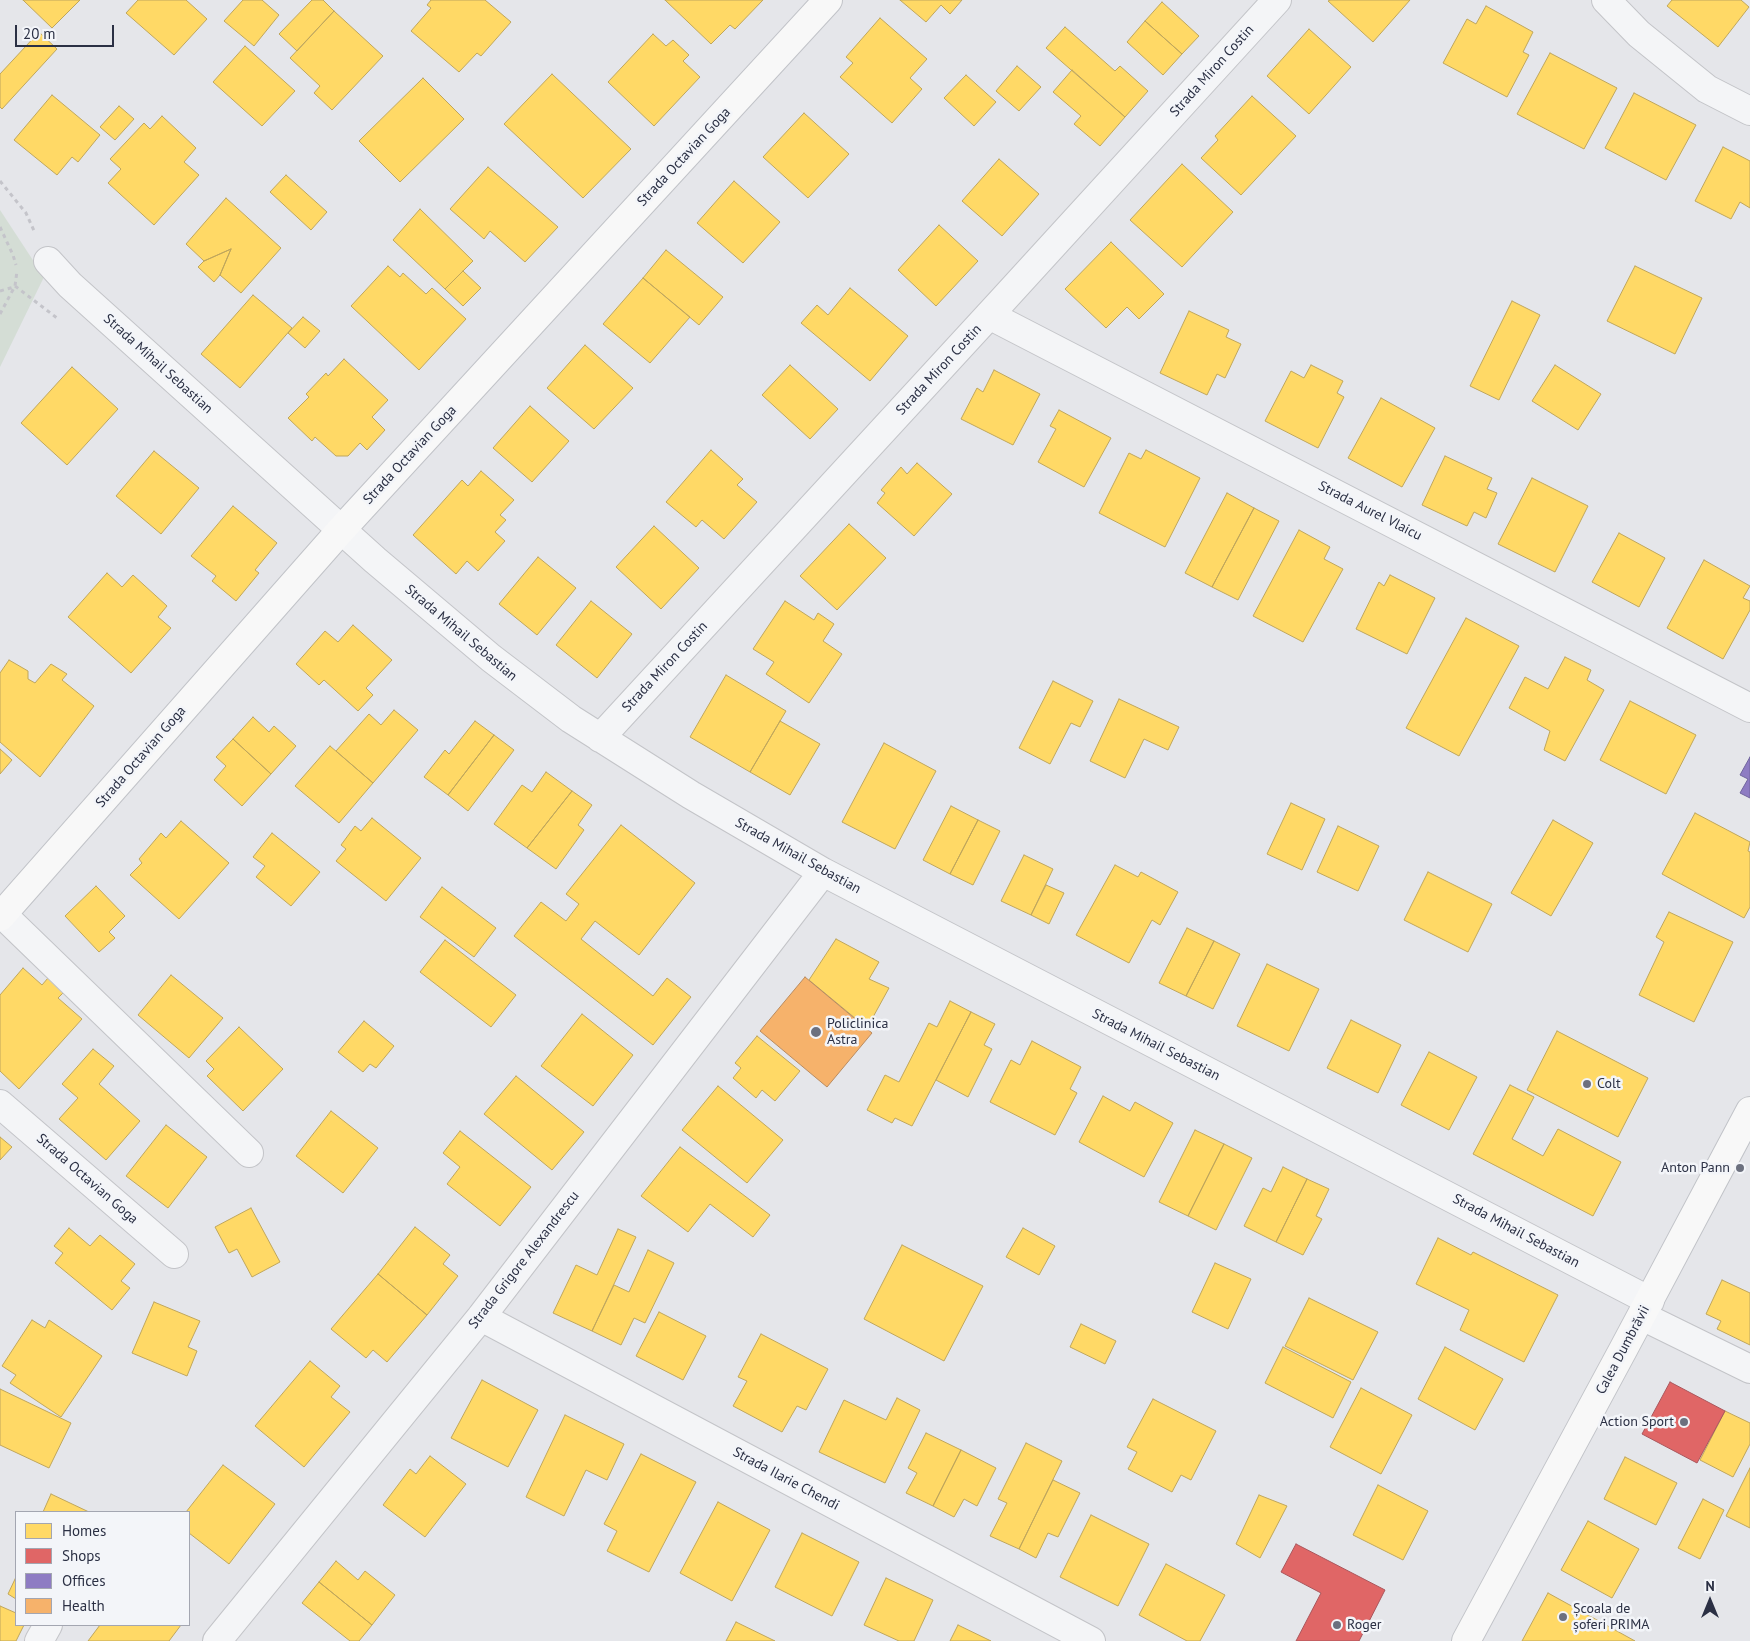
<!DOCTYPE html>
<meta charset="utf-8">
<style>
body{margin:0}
#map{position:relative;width:1750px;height:1641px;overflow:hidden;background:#e5e6ea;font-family:"PT Sans",sans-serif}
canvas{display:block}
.legend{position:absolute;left:15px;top:1511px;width:175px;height:115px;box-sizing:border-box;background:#f3f5f9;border:1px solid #a3a6b1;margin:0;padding:6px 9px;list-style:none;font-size:15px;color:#2b3044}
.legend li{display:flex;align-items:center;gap:10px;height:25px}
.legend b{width:25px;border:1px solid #a3a6b1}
.north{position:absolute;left:1685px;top:1576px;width:50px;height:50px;-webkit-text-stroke:4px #f3f5f9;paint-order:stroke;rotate:0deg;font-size:14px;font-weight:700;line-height:20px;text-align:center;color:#2b3044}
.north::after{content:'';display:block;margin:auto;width:18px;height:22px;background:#2b3044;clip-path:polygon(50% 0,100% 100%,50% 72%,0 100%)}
.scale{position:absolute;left:15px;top:25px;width:99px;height:22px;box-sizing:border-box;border:2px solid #2b3044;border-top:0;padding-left:6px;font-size:15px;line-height:18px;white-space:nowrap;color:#2b3044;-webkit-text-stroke:4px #f3f5f9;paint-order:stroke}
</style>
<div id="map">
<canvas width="1750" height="1641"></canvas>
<ul class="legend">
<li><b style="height:14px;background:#ffd966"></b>Homes</li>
<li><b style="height:14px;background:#e06666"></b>Shops</li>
<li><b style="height:14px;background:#8e7cc3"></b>Offices</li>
<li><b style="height:14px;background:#f6b26b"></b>Health</li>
</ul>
<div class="north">N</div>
<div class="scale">20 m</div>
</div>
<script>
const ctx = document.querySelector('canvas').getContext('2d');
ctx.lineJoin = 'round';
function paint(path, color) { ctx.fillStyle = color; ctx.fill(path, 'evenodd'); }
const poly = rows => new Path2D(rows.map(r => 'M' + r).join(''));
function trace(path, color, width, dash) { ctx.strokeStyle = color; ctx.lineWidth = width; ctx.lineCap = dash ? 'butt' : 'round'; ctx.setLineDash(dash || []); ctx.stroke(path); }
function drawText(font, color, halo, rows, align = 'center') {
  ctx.font = font + ' "PT Sans",sans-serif'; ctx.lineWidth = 5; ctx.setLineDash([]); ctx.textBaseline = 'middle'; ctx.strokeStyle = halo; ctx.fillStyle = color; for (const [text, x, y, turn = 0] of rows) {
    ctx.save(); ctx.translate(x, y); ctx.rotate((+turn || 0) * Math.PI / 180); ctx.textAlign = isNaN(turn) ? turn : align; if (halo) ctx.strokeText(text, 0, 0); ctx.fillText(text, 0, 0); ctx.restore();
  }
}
const green = poly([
 [0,210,44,277,0,367]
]);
const homes = poly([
 [23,0,80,0,52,28,23,0],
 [138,0,186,0,207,19,174,55,126,13,138,0],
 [243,0,262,0,279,15,254,46,224,21,243,0],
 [312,0,323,0,334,11,297,51,279,34,312,0],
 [431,0,485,0,511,22,481,56,477,53,459,72,411,31,431,8,427,5,431,0],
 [665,0,763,0,735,29,730,25,711,44,665,0],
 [900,0,962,0,950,14,941,5,926,22,900,0],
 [1330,0,1410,0,1373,42,1328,1,1330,0],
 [1672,0,1741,0,1749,7,1718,47,1667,6,1672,0],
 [1162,2,1199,36,1182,54,1145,21,1162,2],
 [1486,6,1533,32,1523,52,1529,55,1507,97,1443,63,1467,19,1476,24,1486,6],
 [334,11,383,56,332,110,314,93,320,86,290,58,334,11],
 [880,18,927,59,910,78,922,89,892,123,840,77,853,63,846,57,880,18],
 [1145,21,1182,54,1163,75,1127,42,1145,21],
 [1065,27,1115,71,1120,66,1148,91,1125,117,1046,48,1065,27],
 [1309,29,1351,67,1309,114,1267,76,1309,29],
 [39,32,57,49,2,109,0,107,0,74,39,32],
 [653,34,666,46,673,40,689,55,683,61,700,77,654,126,608,82,653,34],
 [245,46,295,91,262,126,213,82,245,46],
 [1550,53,1617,88,1584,149,1517,114,1550,53],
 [1017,66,1041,87,1019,111,996,91,1017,66],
 [1072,70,1125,117,1100,146,1074,124,1081,116,1053,92,1072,70],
 [552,74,631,149,583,198,504,124,552,74],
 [966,75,996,102,974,126,944,98,966,75],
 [423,78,464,119,400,182,359,141,423,78],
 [1634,93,1696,125,1666,180,1605,148,1634,93],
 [52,95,100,135,78,162,72,157,57,175,14,140,52,95],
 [1252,96,1296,136,1241,195,1201,158,1218,140,1215,136,1252,96],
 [119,106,134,119,115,140,100,127,119,106],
 [804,113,849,154,808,198,763,157,804,113],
 [162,116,196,148,184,162,199,175,154,225,108,183,121,169,110,159,144,123,150,129,162,116],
 [1723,147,1750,161,1750,208,1740,202,1731,219,1695,201,1723,147],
 [999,159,1039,194,1002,236,962,201,999,159],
 [1182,164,1233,212,1182,267,1130,220,1182,164],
 [488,167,558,227,525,262,490,231,484,239,450,209,488,167],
 [286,175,327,212,311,230,270,192,286,175],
 [734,181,780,222,743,263,697,223,734,181],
 [226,198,281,248,241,293,220,275,231,249,204,261,186,244,226,198],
 [420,209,473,261,445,289,393,240,420,209],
 [939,225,978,261,936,306,898,270,939,225],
 [1111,242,1164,294,1139,319,1127,307,1106,328,1065,289,1111,242],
 [231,249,220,275,214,282,198,267,204,261,231,249],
 [666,250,723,297,699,325,643,278,666,250],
 [388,266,400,277,403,273,426,294,432,288,466,319,419,370,351,306,388,266],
 [1635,266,1702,298,1675,354,1607,321,1635,266],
 [463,271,481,288,463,306,445,289,463,271],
 [643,278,690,317,650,363,603,324,643,278],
 [850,288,908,336,870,381,801,323,817,305,828,315,850,288],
 [253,295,292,328,240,388,201,354,253,295],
 [1512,301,1540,315,1499,400,1470,386,1512,301],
 [1189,311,1229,330,1226,337,1241,344,1225,378,1217,374,1207,395,1160,373,1189,311],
 [303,317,320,331,305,348,288,333,303,317],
 [585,345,633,388,594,429,547,388,585,345],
 [344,359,388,400,372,417,385,430,367,450,360,443,348,456,336,456,315,437,312,441,288,418,309,397,306,394,326,373,328,376,344,359],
 [790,365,838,409,810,439,762,395,790,365],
 [1311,365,1343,381,1337,393,1344,397,1318,448,1265,421,1291,371,1304,378,1311,365],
 [1555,365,1601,394,1578,430,1532,401,1555,365],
 [72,367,118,409,67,465,21,423,72,367],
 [994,370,1040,394,1013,445,961,419,977,388,983,392,994,370],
 [1381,398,1435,428,1402,487,1348,458,1381,398],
 [530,406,569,441,532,482,493,448,530,406],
 [1059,410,1111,438,1084,487,1038,462,1056,429,1050,426,1059,410],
 [711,450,743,479,737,485,757,502,724,539,702,520,696,527,666,502,711,450],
 [1146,450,1200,478,1165,547,1099,513,1129,453,1141,459,1146,450],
 [154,451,199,488,161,534,116,496,154,451],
 [1445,456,1492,478,1487,489,1497,493,1486,518,1474,512,1467,526,1422,505,1445,456],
 [917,463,952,494,914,536,877,503,885,493,881,490,901,467,907,474,917,463],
 [481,471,514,500,500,515,506,520,495,532,505,541,478,571,467,561,456,574,413,535,462,480,468,486,481,471],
 [1532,478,1588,506,1555,572,1498,544,1532,478],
 [1227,493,1254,508,1212,587,1185,573,1227,493],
 [233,506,277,543,255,570,259,573,236,601,212,581,216,576,191,556,233,506],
 [1254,508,1279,521,1238,600,1212,587,1254,508],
 [849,524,886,558,837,610,800,576,849,524],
 [654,526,699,568,661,609,616,567,654,526],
 [1299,530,1330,547,1324,559,1343,569,1303,642,1253,616,1299,530],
 [1619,533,1665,558,1639,607,1592,582,1619,533],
 [538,557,576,588,537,635,499,604,538,557],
 [1704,560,1750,586,1743,598,1750,601,1750,610,1723,659,1667,628,1704,560],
 [107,573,122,587,133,575,167,606,158,617,171,628,131,673,68,617,107,573],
 [1390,575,1435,598,1407,654,1356,629,1379,582,1384,586,1390,575],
 [591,601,632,634,597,678,556,645,591,601],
 [785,601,814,620,818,613,834,624,823,641,842,654,809,703,766,674,774,662,753,649,785,601],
 [1466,618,1519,646,1459,756,1406,728,1466,618],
 [353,625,392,660,366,688,373,695,358,711,324,680,319,685,296,664,325,631,338,642,353,625],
 [1565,657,1591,670,1587,680,1604,690,1565,761,1544,750,1550,731,1509,708,1525,677,1548,689,1565,657],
 [9,660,28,671,28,679,35,683,51,664,67,674,62,680,94,706,40,777,0,742,0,673,9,660],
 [726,675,786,711,750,772,690,737,726,675],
 [1053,681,1093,701,1080,727,1071,723,1050,764,1019,748,1053,681],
 [1119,699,1179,727,1168,750,1144,739,1125,778,1090,761,1119,699],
 [1630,701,1696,735,1666,794,1600,760,1630,701],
 [394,710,418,730,373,783,336,751,369,714,381,725,394,710],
 [253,717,269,732,274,726,296,746,271,774,233,739,253,717],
 [475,721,494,735,448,795,424,777,445,750,449,754,475,721],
 [780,721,820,744,790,795,750,772,780,721],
 [494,735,514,750,468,811,448,795,494,735],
 [233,739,271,774,242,806,214,780,226,766,216,757,233,739],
 [884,743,936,771,895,849,842,822,884,743],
 [330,746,373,783,339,823,295,786,330,746],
 [0,749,12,760,0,774,0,749],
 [546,772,572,791,527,848,494,824,522,785,532,792,546,772],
 [572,791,592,805,578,825,584,830,556,869,527,848,572,791],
 [1291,803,1325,819,1302,870,1267,854,1291,803],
 [951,806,978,820,950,874,923,860,951,806],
 [1695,813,1750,842,1748,851,1750,852,1750,907,1744,918,1662,874,1695,813],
 [372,818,421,858,386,901,336,861,346,849,341,845,355,826,361,831,372,818],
 [978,820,1000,831,973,885,950,874,978,820],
 [1553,820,1593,843,1551,916,1511,893,1553,820],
 [181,821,229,863,179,919,130,875,142,863,139,859,161,833,166,838,181,821],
 [621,825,695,883,639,955,595,921,581,939,653,996,667,978,691,997,653,1045,514,936,541,902,566,921,579,904,566,894,621,825],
 [1338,826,1379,846,1358,891,1317,872,1338,826],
 [272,833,320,872,291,906,256,877,265,866,253,857,272,833],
 [1024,855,1053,869,1031,915,1001,901,1024,855],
 [1115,865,1138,877,1141,872,1178,892,1160,925,1152,920,1129,963,1076,935,1115,865],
 [1428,872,1492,904,1468,952,1404,920,1428,872],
 [1046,885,1064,893,1049,924,1031,915,1046,885],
 [96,886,125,916,109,932,115,938,99,952,65,916,96,886],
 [442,887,496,928,474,957,420,917,442,887],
 [1669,912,1733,942,1694,1022,1639,995,1664,942,1656,937,1669,912],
 [1187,928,1214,941,1186,996,1159,983,1187,928],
 [836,939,879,962,869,979,889,988,867,1028,809,980,836,939],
 [445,940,516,995,491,1027,420,972,445,940],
 [1214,941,1240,954,1213,1009,1186,996,1214,941],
 [1267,964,1319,989,1289,1051,1237,1026,1267,964],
 [23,968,42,985,48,978,64,992,58,998,82,1019,19,1089,0,1071,0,995,23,968],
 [171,975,223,1018,189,1058,138,1015,171,975],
 [950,1001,971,1012,912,1126,895,1118,892,1123,867,1110,885,1075,899,1082,929,1023,937,1027,950,1001],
 [971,1012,995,1024,984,1045,992,1049,968,1097,936,1080,971,1012],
 [582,1014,633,1055,593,1106,541,1066,582,1014],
 [1351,1020,1401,1045,1378,1093,1327,1068,1351,1020],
 [364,1021,394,1046,376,1068,370,1064,363,1072,338,1052,364,1021],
 [239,1027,283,1069,243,1111,207,1076,214,1069,206,1061,239,1027],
 [1557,1031,1648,1078,1618,1137,1527,1090,1557,1031],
 [757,1036,800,1071,775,1101,762,1090,756,1098,733,1078,741,1068,735,1063,757,1036],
 [1032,1041,1081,1067,1070,1089,1077,1093,1055,1135,990,1102,1011,1060,1020,1065,1032,1041],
 [93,1049,114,1066,99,1084,140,1121,106,1160,59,1119,78,1098,62,1084,93,1049],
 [1429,1052,1477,1077,1449,1130,1401,1105,1429,1052],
 [516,1076,584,1132,552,1170,484,1114,516,1076],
 [1510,1085,1534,1097,1512,1139,1543,1156,1558,1129,1621,1162,1593,1216,1473,1154,1510,1085],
 [718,1086,783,1140,747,1183,682,1130,718,1086],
 [1103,1096,1130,1111,1135,1102,1173,1123,1144,1177,1079,1142,1103,1096],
 [331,1111,378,1148,343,1193,296,1156,331,1111],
 [166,1125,207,1157,168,1208,126,1176,166,1125],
 [1195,1130,1224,1144,1188,1216,1159,1202,1195,1130],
 [460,1131,531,1187,500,1226,447,1184,460,1167,443,1153,460,1131],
 [0,1137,12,1147,0,1160,0,1137],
 [1224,1144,1252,1158,1216,1230,1188,1216,1224,1144],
 [680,1147,770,1215,753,1237,710,1204,688,1232,641,1196,680,1147],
 [1283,1167,1307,1179,1276,1242,1244,1226,1263,1188,1271,1192,1283,1167],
 [1307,1179,1329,1189,1316,1216,1322,1219,1303,1255,1276,1242,1307,1179],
 [251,1208,280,1262,252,1277,237,1249,229,1253,215,1227,251,1208],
 [415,1227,450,1255,443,1264,458,1276,427,1315,378,1274,415,1227],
 [69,1228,90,1246,100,1235,135,1264,121,1281,130,1288,112,1310,55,1263,63,1253,54,1246,69,1228],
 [1023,1228,1055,1246,1039,1275,1006,1257,1023,1228],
 [618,1229,636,1237,592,1331,553,1313,576,1265,597,1275,618,1229],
 [1438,1238,1471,1255,1473,1252,1558,1295,1524,1362,1460,1330,1469,1310,1416,1284,1438,1238],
 [902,1245,983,1286,944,1361,864,1319,902,1245],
 [648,1250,674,1263,645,1323,634,1318,621,1345,592,1331,614,1285,629,1292,648,1250],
 [1215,1263,1251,1279,1228,1329,1192,1312,1215,1263],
 [378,1274,427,1315,387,1362,373,1350,366,1358,331,1329,378,1274],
 [1722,1280,1750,1293,1750,1345,1717,1329,1721,1321,1706,1314,1722,1280],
 [1309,1298,1378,1332,1353,1380,1285,1346,1309,1298],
 [154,1302,200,1321,188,1347,197,1351,187,1376,132,1353,154,1302],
 [659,1312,706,1336,683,1380,636,1356,659,1312],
 [32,1320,45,1328,49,1320,102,1356,61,1417,10,1383,16,1375,2,1366,32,1320],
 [1081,1324,1116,1341,1105,1364,1070,1347,1081,1324],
 [761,1334,828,1369,806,1410,797,1406,782,1432,733,1406,747,1381,738,1377,761,1334],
 [1283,1347,1351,1382,1333,1418,1265,1383,1283,1347],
 [1445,1347,1503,1379,1475,1430,1418,1399,1445,1347],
 [310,1361,340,1386,331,1397,350,1412,304,1467,255,1426,310,1361],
 [482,1380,538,1410,508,1467,451,1438,482,1380],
 [1361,1388,1412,1415,1381,1474,1330,1447,1361,1388],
 [0,1389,71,1423,49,1468,0,1445,0,1389],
 [897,1398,920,1410,885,1483,819,1452,844,1400,886,1420,897,1398],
 [1153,1399,1216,1431,1191,1480,1181,1475,1172,1492,1128,1469,1137,1452,1127,1447,1153,1399],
 [1725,1411,1750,1423,1750,1444,1733,1477,1700,1460,1725,1411],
 [565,1415,624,1444,607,1480,586,1470,564,1516,526,1497,565,1415],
 [926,1433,961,1450,933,1506,906,1493,917,1473,908,1468,926,1433],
 [1026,1443,1062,1461,1019,1549,990,1536,1007,1503,998,1499,1026,1443],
 [961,1450,996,1468,977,1506,964,1499,954,1517,933,1506,961,1450],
 [641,1454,696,1482,649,1572,607,1551,617,1531,604,1524,641,1454],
 [430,1456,466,1484,425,1537,383,1505,410,1469,416,1474,430,1456],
 [1625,1457,1677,1483,1656,1525,1604,1499,1625,1457],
 [223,1465,275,1504,229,1564,189,1533,189,1512,186,1512,223,1465],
 [1750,1468,1750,1528,1726,1516,1750,1468],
 [1053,1480,1080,1493,1058,1537,1048,1533,1036,1558,1019,1549,1053,1480],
 [1378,1485,1428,1511,1403,1560,1353,1535,1378,1485],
 [51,1494,89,1512,43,1512,51,1494],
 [1259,1495,1287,1506,1260,1558,1236,1544,1259,1495],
 [1703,1499,1724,1510,1700,1559,1678,1548,1703,1499],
 [718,1502,770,1530,732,1601,680,1573,718,1502],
 [1091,1515,1149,1544,1118,1606,1060,1577,1091,1515],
 [1588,1521,1639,1549,1612,1598,1561,1570,1588,1521],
 [802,1533,859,1562,832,1616,775,1587,802,1533],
 [336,1561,358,1580,365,1571,395,1595,372,1625,319,1582,336,1561],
 [1166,1564,1225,1595,1200,1641,1187,1641,1139,1615,1166,1564],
 [16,1577,16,1599,8,1594,16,1577],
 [886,1578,933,1600,914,1641,899,1641,864,1625,886,1578],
 [319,1582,372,1625,359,1641,350,1641,302,1603,319,1582],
 [1548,1593,1635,1641,1522,1641,1548,1593],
 [0,1606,16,1613,16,1625,24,1625,16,1641,0,1641,0,1606],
 [736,1622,775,1641,726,1641,736,1622],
 [100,1625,181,1625,169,1641,88,1641,100,1625],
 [958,1625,991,1641,950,1641,958,1625]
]);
const shops = poly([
 [1670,1382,1725,1411,1697,1463,1642,1434,1670,1382],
 [1296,1544,1385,1590,1359,1641,1296,1641,1321,1593,1281,1572,1296,1544]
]);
const offices = poly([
 [1750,757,1750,798,1740,793,1748,779,1740,775,1750,757]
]);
const health = poly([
 [805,977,872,1033,827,1087,760,1031,805,977]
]);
const path = poly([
 [0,181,26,213,35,233],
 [0,227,13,255,16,265],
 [15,286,57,318],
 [0,291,14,287],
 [0,314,15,286,17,271]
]);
const minor = poly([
 [1606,0,1639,34,1707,89,1750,111],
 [48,261,70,285,375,560,491,658,571,719,691,795,823,872,1650,1301],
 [989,315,1750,708],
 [600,738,1002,301,1277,0],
 [2,914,249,1153],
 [0,1104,174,1254],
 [1642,1316,1750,1369],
 [481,1317,1091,1641],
 [39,1641,48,1625],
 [217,1641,481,1317,823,872]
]);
const major = poly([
 [0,917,341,530,828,0],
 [1466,1641,1624,1348,1750,1111]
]);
const markers = [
 [816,1032,6,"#6c707e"],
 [1587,1084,5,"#6c707e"],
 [1740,1168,5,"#6c707e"],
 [1684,1422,5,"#6c707e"],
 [1563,1617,5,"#6c707e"],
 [1337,1625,5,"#6c707e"]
];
const streetNames = [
 ["Strada Miron Costin",1212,71,-48],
 ["Strada Octavian Goga",684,157,-47],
 ["Strada Mihail Sebastian",158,364,42],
 ["Strada Miron Costin",939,370,-47],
 ["Strada Octavian Goga",410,455,-47],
 ["Strada Aurel Vlaicu",1370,511,27],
 ["Strada Mihail Sebastian",461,633,40],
 ["Strada Miron Costin",665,667,-47],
 ["Strada Octavian Goga",141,757,-49],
 ["Strada Mihail Sebastian",798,856,29],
 ["Strada Mihail Sebastian",1156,1045,27],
 ["Strada Octavian Goga",87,1179,41],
 ["Strada Mihail Sebastian",1516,1231,28],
 ["Strada Grigore Alexandrescu",524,1260,-52],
 ["Calea Dumbrăvii",1623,1350,-62],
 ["Strada Ilarie Chendi",786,1479,28]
];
const poiNames = [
 ["Policlinica",827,1024],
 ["Astra",827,1040],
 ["Colt",1597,1084],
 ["Anton Pann",1730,1168,"right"],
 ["Action Sport",1674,1422,"right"],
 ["Școala de",1573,1609],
 ["șoferi PRIMA",1573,1625],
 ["Roger",1347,1625]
];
paint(green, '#d4ddd5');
paint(homes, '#ffd966');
trace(homes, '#bfa65c', 1);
paint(shops, '#e06666');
trace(shops, '#aa565c', 1);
paint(offices, '#8e7cc3');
trace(offices, '#70659d', 1);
paint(health, '#f6b26b');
trace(health, '#b98b5f', 1);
trace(minor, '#c3c4c8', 30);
trace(major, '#c1c3c8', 30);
trace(path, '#c4c4ca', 3, [4, 4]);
trace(minor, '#f4f5f7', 28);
trace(major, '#f8f8f8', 28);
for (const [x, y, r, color] of markers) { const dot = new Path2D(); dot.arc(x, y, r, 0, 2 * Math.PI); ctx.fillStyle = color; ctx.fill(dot); trace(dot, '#f3f5f9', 2); }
drawText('14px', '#2b3044', '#f3f5f9', streetNames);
drawText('14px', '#2b3044', '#f3f5f9', poiNames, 'left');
</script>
